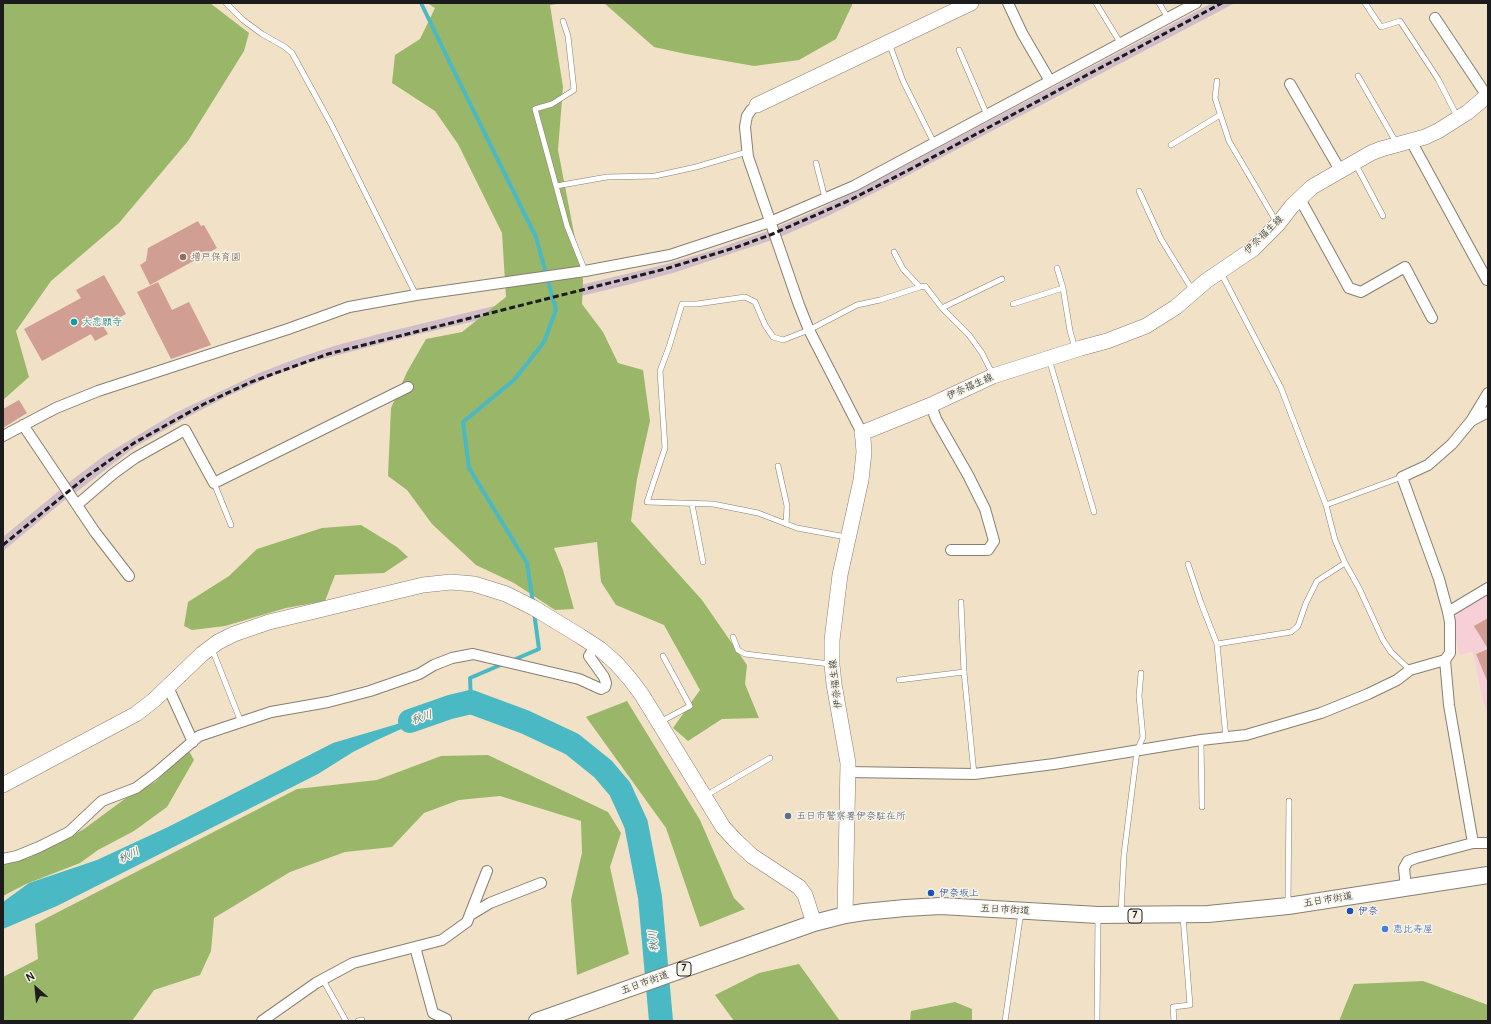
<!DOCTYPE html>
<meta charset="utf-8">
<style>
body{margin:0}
#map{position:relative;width:1491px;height:1024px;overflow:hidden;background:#f1e2c7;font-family:Pangolin,sans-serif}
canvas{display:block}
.frame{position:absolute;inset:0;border:4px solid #1c1c1c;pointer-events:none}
.north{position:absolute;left:16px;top:968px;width:40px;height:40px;-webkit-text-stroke:3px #f7f3e8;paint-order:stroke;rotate:333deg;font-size:11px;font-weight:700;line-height:16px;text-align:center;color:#1c1c1c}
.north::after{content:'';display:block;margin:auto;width:14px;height:18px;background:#1c1c1c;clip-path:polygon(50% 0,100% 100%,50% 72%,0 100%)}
</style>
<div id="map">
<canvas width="1491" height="1024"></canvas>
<div class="frame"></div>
<div class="north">N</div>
</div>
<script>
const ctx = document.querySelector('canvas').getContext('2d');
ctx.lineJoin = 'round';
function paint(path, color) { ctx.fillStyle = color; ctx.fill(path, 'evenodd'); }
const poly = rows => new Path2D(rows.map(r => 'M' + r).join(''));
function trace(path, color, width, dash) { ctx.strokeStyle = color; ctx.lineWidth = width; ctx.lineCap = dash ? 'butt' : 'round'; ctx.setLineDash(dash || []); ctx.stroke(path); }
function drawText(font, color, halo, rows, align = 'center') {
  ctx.font = font + ' Pangolin,"Klee One",sans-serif'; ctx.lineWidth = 3; ctx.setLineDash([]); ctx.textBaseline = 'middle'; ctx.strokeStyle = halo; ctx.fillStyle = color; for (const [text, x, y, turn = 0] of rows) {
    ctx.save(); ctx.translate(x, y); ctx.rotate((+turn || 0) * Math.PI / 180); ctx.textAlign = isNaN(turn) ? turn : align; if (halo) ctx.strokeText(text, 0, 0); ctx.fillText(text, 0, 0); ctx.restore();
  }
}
const built = poly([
 [1488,592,1488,712,1483,702,1473,652,1459,655,1454,626,1456,613]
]);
const industrial = poly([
 [1212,3,1235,3,880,190,828,216,780,237,777,227,813,212,857,191],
 [768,231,772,240,673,273,619,287,403,338,308,363,270,377,226,397,182,420,135,447,75,493,68,483,105,455,175,413,259,373,298,358,334,346,379,334,667,264,716,249],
 [60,490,66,499,3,551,3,537]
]);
const forest = poly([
 [3,3,210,3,249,33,244,51,188,141,119,223,51,281,16,331,29,377,3,400],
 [427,3,564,3,550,5,563,87,558,150,583,280,582,304,603,332,618,363,643,370,650,421,637,479,631,521,702,600,747,665,745,684,759,718,722,719,688,741,673,728,700,690,664,625,616,605,601,582,597,542,554,548,563,570,574,609,555,610,514,583,476,565,432,524,407,490,388,476,391,408,407,372,426,339,462,332,506,297,502,233,458,144,435,111,392,83,395,55,420,39,435,8],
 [604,3,853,3,836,39,799,60,754,66,686,54,654,47],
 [361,525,397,547,408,557,384,573,335,575,325,601,286,608,225,626,192,630,184,626,188,602,229,576,257,549,322,528],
 [627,701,700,820,734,898,745,909,700,927,666,828,586,717],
 [189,751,194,760,167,807,134,831,98,850,80,863,26,884,3,896,3,864,28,858,84,829,126,798,155,782],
 [488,755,608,812,621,833,610,867,629,954,577,975,571,900,582,853,581,821,500,796,459,800,424,813,392,847,345,852,290,872,214,918,211,951,200,975,154,990,132,1021,3,1021,3,977,38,959,35,924,297,789,377,780,441,756],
 [799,964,840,1021,734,1021,715,995,759,973],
 [1423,981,1488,1005,1488,1021,1339,1021,1354,984],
 [955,1002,972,1009,972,1021,910,1021,911,1011]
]);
const water = poly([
 [441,711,377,740,353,752,318,774,57,906,3,929,3,902,29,883,97,860,168,827,333,743]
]);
const stream = poly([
 [421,3,452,67,536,237,556,310,544,342,514,380,463,422,469,468,527,563,533,603],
 [511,661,539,649,534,612],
 [471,702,470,678,505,663]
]);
const river = poly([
 [410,721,450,707,471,702,525,722,572,744,603,769,620,789,636,824,650,897,661,1021]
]);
const building = poly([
 [198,221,201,226,204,225,217,248,150,285,140,265,146,261,148,248],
 [104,275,126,314,103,326,108,334,95,341,91,334,42,361,24,329,81,298,76,290],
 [158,282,172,310,189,302,211,345,171,359,137,292],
 [19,400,27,413,3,428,3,409],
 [1488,618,1488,683,1476,654,1488,649,1474,626]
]);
const lane = poly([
 [226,3,243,20,262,34,285,47,292,53,331,124,416,295],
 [1096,3,1121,44],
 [1159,3,1168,18],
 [1365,3,1381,27,1400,21,1438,79,1458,118],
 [563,21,568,36,574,90,552,104,535,109,567,226,585,271],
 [889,43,903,81,934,143],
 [959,50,987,115],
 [1358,76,1397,144],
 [1217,81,1215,98,1229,141,1277,223],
 [1171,145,1220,115],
 [816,163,825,198],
 [1355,163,1383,216],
 [556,186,607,177,655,176,696,167,747,152],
 [1139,191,1161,239,1193,291],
 [894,252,903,269,920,287,925,286,942,308,969,335,982,353,993,375],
 [1057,268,1063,288,1070,331,1075,348],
 [1221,273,1281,388,1326,505,1335,540,1345,563,1359,588,1383,640,1391,652,1410,670],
 [1013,304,1063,288],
 [942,308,1002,279],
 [1049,359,1094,512],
 [778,466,787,506,786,524],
 [214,483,231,525],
 [692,504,703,562],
 [1326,505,1402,477],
 [846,537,797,528,758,513,713,504,647,502,665,448,660,371,669,347,682,304,697,304,745,297,755,302,765,325,773,337,783,340,809,330,857,305,880,300,920,287],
 [1188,564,1201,603,1217,644,1226,738],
 [961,602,964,672,974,774],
 [733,637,738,650,745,654,830,664],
 [1217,644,1291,632,1298,626,1306,603,1317,581,1345,563],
 [212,649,241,722],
 [899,680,964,672],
 [660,722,690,706,663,656],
 [1201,740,1202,807],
 [705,796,770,758],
 [1288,903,1289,801],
 [1121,912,1124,854,1137,751,1143,737,1139,696,1141,673],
 [323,980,346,1021],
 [358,1021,362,1020],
 [1005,1021,1021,912],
 [1097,1021,1098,916],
 [1174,1021,1173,1007,1190,1005,1183,917]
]);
const street = poly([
 [1008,3,1022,33,1050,81],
 [1435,18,1487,96],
 [1290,84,1340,170],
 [757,105,751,110,747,116,745,127,748,157,799,305,809,330,862,433],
 [1411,141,1487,280],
 [1300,199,1349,288,1361,292,1405,267,1432,318],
 [931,405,936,419,968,475,985,509,994,541,988,550,951,550],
 [1471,421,1488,412],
 [23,425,95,532,129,576],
 [3,436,56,408,98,391,288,329,349,307,416,295,585,271,670,255,770,222,854,186,1196,3],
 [78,504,113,474,135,458,185,430,214,483,408,387],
 [1448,612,1439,579,1402,477,1428,465,1452,444,1471,421,1488,393],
 [1445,660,1449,705,1473,843],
 [168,687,193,742],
 [848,772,974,774,1054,764,1201,740,1246,735,1321,713,1368,694,1397,680,1410,670,1445,660,1450,653,1450,622,1448,612,1488,588],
 [3,859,17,856,39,847,69,832,102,801,136,788,156,773,199,736,271,712,328,702,370,691,419,674,434,665,452,658,473,654,579,679,601,689,605,687,606,683,604,677,589,656,595,646],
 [1406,888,1404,868,1408,861,1416,858,1473,843,1488,843],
 [470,915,490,903,541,883],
 [415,947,433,1013,446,1019,446,1021],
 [262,1021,316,983,353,963,442,940,467,922,487,871]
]);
const secondary = poly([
 [757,105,971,3],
 [3,785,136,714,154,700,202,654,218,642,234,634,269,622,423,585,451,582,474,584,506,594,534,608,580,636,600,649,616,663,630,679,642,695,723,827,735,840,752,856,799,887,805,895,814,923],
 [845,915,848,763,834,684,832,665,832,640,840,575,861,480,864,452,863,439,862,433,931,405,993,376,1081,348,1107,341,1146,326,1176,307,1206,281,1253,249,1278,224,1292,206,1312,187,1371,153,1381,149,1425,137,1438,131,1468,112,1488,95]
]);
const primary = poly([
 [537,1021,814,923,845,915,864,912,905,908,941,906,1098,915,1208,914,1288,906,1488,875]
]);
const rail = poly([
 [3,545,86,477,134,443,204,404,251,382,328,354,665,269,737,247,770,235,848,201,905,172,1222,3]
]);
const markers = [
 [183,257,4,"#8d6e63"],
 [74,322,4,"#0f9aa8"],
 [788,816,4,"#5c6f8a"],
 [931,893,4,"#1a4fb4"],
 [1350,911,4,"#1a4fb4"],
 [1385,929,4,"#3f7fe0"]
];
const shields = [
 [1135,916,14],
 [684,969,14]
];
const shieldNames = [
 ["7",1135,916],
 ["7",684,969]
];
const streetNames = [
 ["伊奈福生線",1264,235,-44],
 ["伊奈福生線",970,387,-24],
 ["伊奈福生線",836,684,-97],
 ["五日市街道",1328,900,-9],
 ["五日市街道",1005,910,3],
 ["五日市街道",645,983,-20]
];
const educationNames = [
 ["増戸保育園",191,257]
];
const cultureNames = [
 ["大悲願寺",82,322]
];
const serviceNames = [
 ["五日市警察署伊奈駐在所",796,816]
];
const transitNames = [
 ["伊奈坂上",939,893],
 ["伊奈",1358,911]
];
const shopNames = [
 ["恵比寿屋",1393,929]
];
const waterNames = [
 ["秋川",422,718,-18],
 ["秋川",129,856,-26],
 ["秋川",654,941,-95]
];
paint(built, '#f6cfd7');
paint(industrial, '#d1bdc9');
paint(forest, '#9ab668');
paint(water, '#4bb9c3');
trace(stream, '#4bb9c3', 4);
trace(river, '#4bb9c3', 24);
paint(building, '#d19e93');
trace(lane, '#867f72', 6);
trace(street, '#867f72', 12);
trace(secondary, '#867f72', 16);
trace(primary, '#867f72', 18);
trace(lane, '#fff', 5);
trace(street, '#fff', 10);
trace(secondary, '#fff', 15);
trace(primary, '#fff', 16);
trace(rail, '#1c1c1c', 3, [6, 3]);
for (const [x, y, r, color] of markers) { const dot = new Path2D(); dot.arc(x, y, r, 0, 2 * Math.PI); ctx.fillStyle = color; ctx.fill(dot); trace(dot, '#f7f3e8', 1.5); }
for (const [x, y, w] of shields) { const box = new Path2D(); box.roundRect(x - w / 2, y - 7, w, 14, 3); ctx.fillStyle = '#f7f3e8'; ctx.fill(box); trace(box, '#1c1c1c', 1); }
drawText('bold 9px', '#1c1c1c', null, shieldNames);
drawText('10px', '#1c1c1c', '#f7f3e8', streetNames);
drawText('10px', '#785e54', '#f7f3e8', educationNames, 'left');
drawText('10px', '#0d838f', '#f7f3e8', cultureNames, 'left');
drawText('10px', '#4e5e75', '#f7f3e8', serviceNames, 'left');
drawText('10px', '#164399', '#f7f3e8', transitNames, 'left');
drawText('10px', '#366cbe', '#f7f3e8', shopNames, 'left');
drawText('italic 11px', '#2f5b5f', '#f7f3e8', waterNames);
</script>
